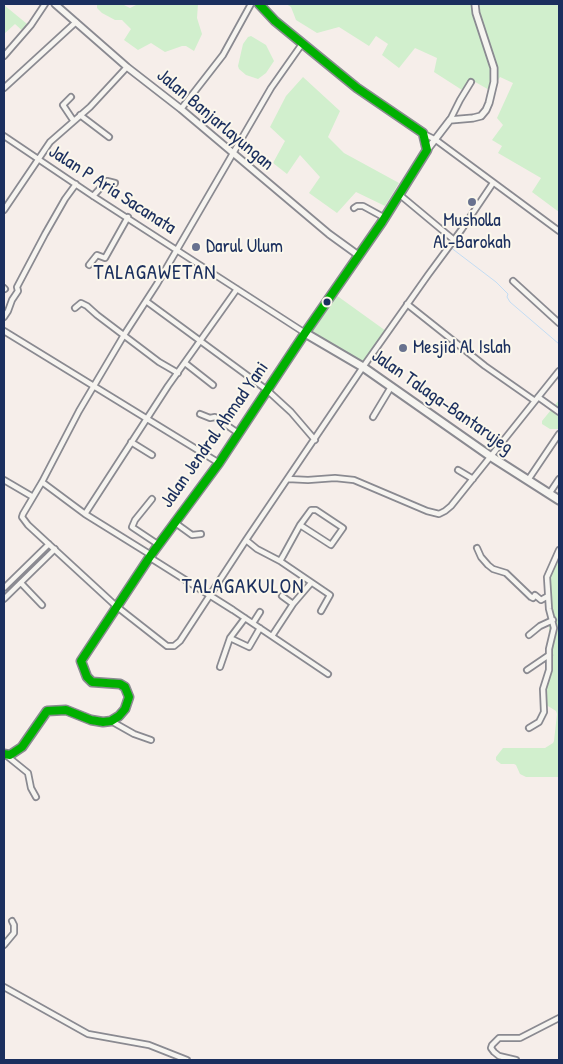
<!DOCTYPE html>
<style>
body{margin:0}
#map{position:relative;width:563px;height:1064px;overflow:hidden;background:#f6eeea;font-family:"Patrick Hand",sans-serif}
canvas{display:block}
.frame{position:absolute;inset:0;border:5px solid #1b2f5e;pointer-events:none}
</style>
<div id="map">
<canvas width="563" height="1064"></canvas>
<div class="frame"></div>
</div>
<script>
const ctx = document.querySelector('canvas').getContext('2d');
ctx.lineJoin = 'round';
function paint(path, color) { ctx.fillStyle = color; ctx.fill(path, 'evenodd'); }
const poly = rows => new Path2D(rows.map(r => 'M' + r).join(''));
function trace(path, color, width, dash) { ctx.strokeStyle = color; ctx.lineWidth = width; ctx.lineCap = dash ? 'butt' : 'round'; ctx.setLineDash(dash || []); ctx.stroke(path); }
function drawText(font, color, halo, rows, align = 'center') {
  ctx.font = font + ' "Patrick Hand",sans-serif'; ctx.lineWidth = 4; ctx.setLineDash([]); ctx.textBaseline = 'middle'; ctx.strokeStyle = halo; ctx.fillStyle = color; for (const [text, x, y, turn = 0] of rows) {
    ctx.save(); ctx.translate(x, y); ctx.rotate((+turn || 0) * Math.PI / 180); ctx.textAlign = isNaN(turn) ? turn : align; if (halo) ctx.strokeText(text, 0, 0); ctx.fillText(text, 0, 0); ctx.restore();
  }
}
const green = poly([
 [97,4,122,4,130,8,138,4,198,4,197,18,202,34,194,51,186,46,182,46,165,52,151,43,138,50,124,40,131,29,122,20,115,20,102,13,97,8],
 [286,4,472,4,478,6,480,4,559,4,559,212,532,192,541,178,498,153,502,146,492,140,503,125,497,118,513,83,500,77,491,91,470,79,462,90,434,72,437,58,415,48,399,68,382,55,388,44,376,36,369,46,339,27,317,33,296,20,291,7],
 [4,5,32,28,26,34,15,24,4,34],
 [251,36,266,45,274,61,266,73,258,79,246,75,239,69,238,66,243,44,248,37],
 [303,77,340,111,328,137,344,153,399,183,385,206,356,192,337,213,309,193,320,177,300,155,287,174,273,163,285,141,270,127,286,96],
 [336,295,386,331,361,370,306,333],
 [559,400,559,429,550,429,542,424,542,421],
 [554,561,559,562,559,777,526,777,520,774,516,765,514,764,501,764,496,760,496,757,503,748,545,748,553,743,554,741,557,714,556,711,543,703,552,658,549,629,548,573]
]);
const stream = poly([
 [450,247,496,282,508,294,507,297,510,302,559,344]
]);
const minor = poly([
 [302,44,271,88,157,284,124,335,79,411,42,482,23,514,22,517,28,525,116,606,167,646,174,646,180,641,246,540,363,367,428,275,462,229,493,183],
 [4,56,31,25,45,4],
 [4,88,76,22],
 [71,97,63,105,73,120],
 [181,109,223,55,251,4],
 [80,115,109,137],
 [450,120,460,100,471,82],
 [424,134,436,140,559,231],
 [4,136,93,196,305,333],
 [400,195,454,240],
 [93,196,107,181,115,183],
 [354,208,357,206,363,206,385,218],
 [4,210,50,142,90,107,127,67],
 [89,265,97,255,105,258,128,217],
 [513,281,559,323],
 [4,288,5,289],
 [146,301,267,390,291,412,315,440],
 [407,304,485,366,535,401],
 [75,308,81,303,87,306,97,315,159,362,178,373],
 [4,317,8,311,12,300,18,291,17,287,45,234,65,199,76,184],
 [4,331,219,463],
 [185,363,213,385],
 [538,397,559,412],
 [200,414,210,418,215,417,238,433],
 [373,417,391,387],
 [131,442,152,455],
 [458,470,473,479],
 [288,479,308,480,335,478,354,480,427,511,439,514,445,511,451,506,559,371],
 [4,480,33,497],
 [528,480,559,434],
 [42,482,85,514,151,555],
 [549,494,559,479],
 [152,499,135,520,132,527,159,545],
 [85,514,168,386,237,289],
 [174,522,192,535,201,534],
 [246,540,257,549,280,561,283,556,300,525,303,521,311,510,316,510,343,528,331,545,300,525],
 [477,548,481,557,488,565,493,569,506,573,531,597,533,598,535,595,541,600,548,596],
 [149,557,233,610,328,674],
 [280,561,330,595,321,611],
 [21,583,42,605],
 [4,588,49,544],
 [282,596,293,604],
 [4,599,55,549],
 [253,623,260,612],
 [529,635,540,626,553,620],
 [272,636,293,604,311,583],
 [230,638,249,647,260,628],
 [220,667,230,638,245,618],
 [527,670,549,655],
 [111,721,134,734,151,740],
 [529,728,539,722,544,712,543,689,549,670,549,649,554,628,549,609,547,577,559,550],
 [7,756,28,773,31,788,36,797],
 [4,945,14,933,14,925,12,921],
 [4,987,88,1034,149,1045,187,1060],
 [516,1060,499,1056,494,1052,491,1048,492,1045,499,1038,520,1038,559,1018]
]);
const tertiary = poly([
 [55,4,127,67,181,109,329,234,358,255],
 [427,150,450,120,473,118,481,116,486,110,489,103,494,82,494,68,476,13,475,4]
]);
const primary = poly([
 [305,333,363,367,490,456,559,500],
 [4,754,10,755,22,747,47,711,66,710,91,720,103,722,111,721,119,716,125,709,129,697,125,687,120,684,92,682,87,677,81,661,151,555,219,463,305,333,382,222,427,150,423,133,357,88,275,21,259,4]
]);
const bus1 = poly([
 [4,754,10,755,22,747,47,711,66,710,91,720,103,722,111,721,119,716,125,709,129,697,125,687,120,684,92,682,87,677,81,661,151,555,219,463,305,333,382,222,427,150,423,133,357,88,275,21,259,4]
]);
const markers = [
 [472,202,5,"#68728f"],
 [196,247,5,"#68728f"],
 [327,302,4.5,"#1b2f5e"],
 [403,348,5,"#68728f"]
];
const streetNames = [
 ["Jalan Banjarlayungan",215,120,40],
 ["Jalan P Aria Sacanata",112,190,33],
 ["Jalan Talaga-Bantarujeg",442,402,35],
 ["Jalan Jendral Ahmad Yani",215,435,-55]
];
const poiNames = [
 ["Musholla",472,221,"center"],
 ["Al-Barokah",472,243,"center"],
 ["Darul Ulum",206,247],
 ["Mesjid Al Islah",413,348]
];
const quarterNames = [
 ["TALAGAWETAN",155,273],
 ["TALAGAKULON",243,587]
];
paint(green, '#d1efcd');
trace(stream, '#c3dcf3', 1);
trace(minor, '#8a8a91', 8);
trace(tertiary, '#8a8a91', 9);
trace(primary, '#8a8a91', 11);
trace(minor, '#f6f4f0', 4.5);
trace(tertiary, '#f6f4f0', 5.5);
trace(primary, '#f6f4f0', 7);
trace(bus1, '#00b000', 8);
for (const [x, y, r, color] of markers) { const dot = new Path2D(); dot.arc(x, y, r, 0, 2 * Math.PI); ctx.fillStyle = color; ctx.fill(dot); trace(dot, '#fbf7ec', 2); }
drawText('19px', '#1b2f5e', '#fbf7ec', streetNames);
drawText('19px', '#1b2f5e', '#fbf7ec', poiNames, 'left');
ctx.letterSpacing = '1px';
drawText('21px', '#1b2f5e', '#fbf7ec', quarterNames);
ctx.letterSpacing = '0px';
</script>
